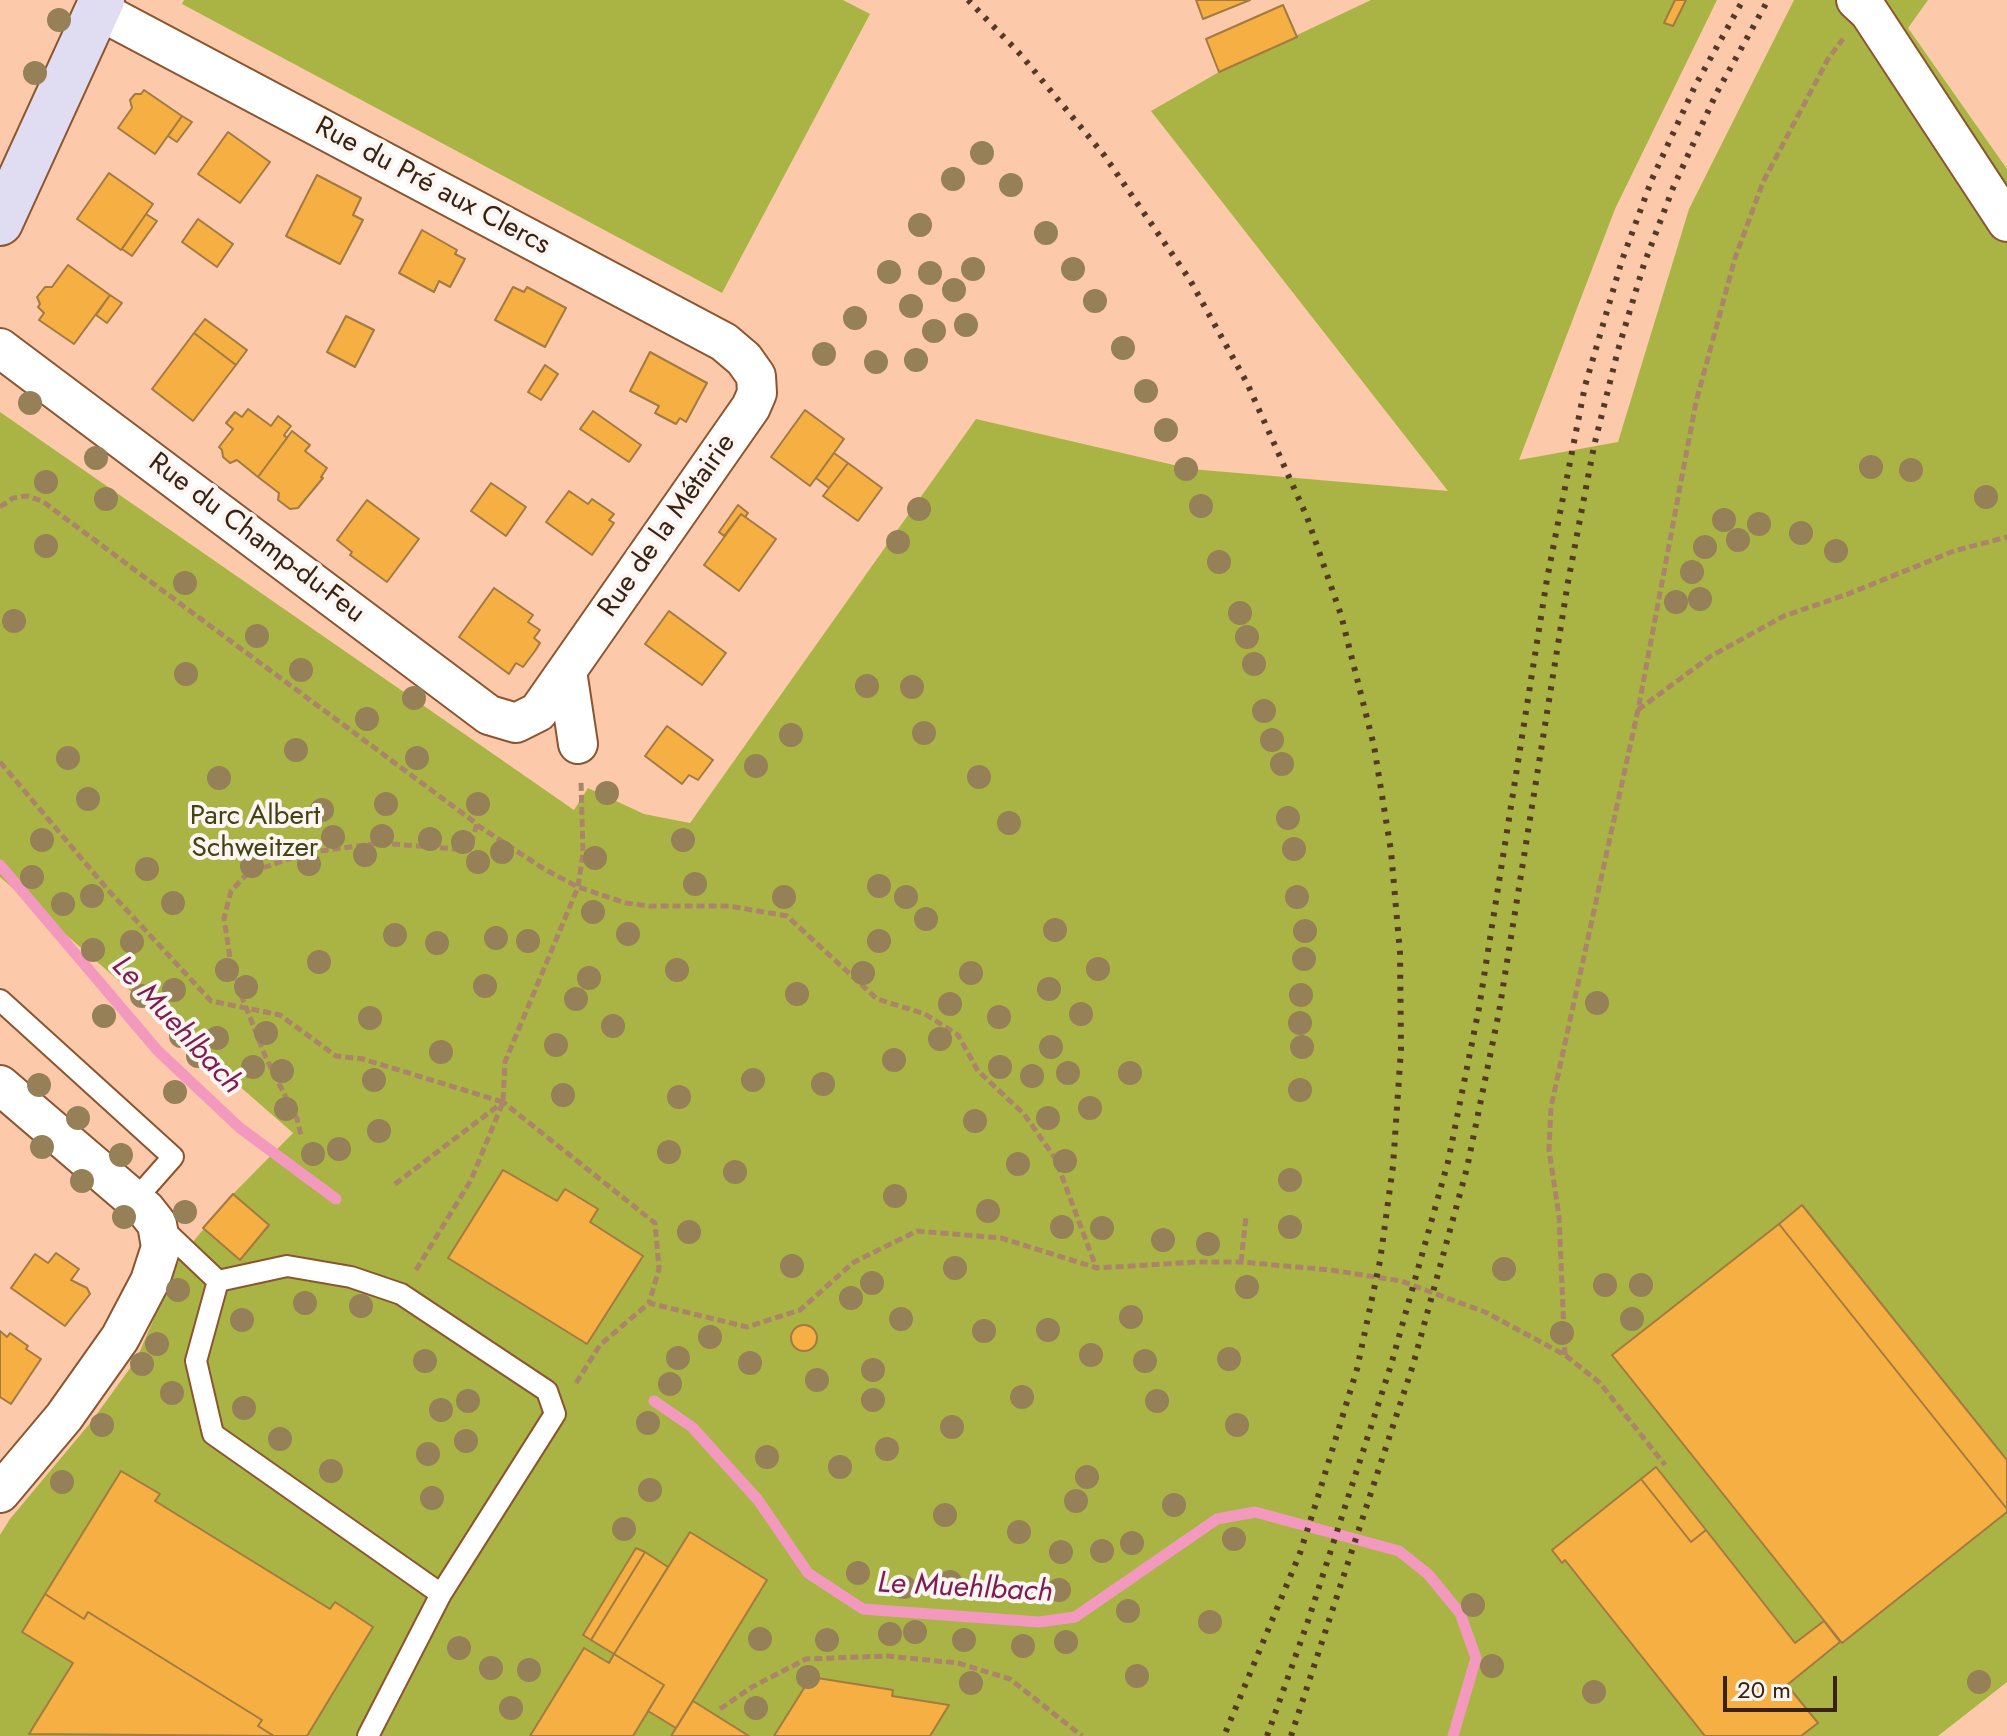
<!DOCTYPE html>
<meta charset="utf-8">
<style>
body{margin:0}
#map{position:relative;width:2007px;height:1736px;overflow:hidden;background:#fccaaa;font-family:Jost,sans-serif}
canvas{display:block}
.scale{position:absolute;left:1723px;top:1676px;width:114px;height:36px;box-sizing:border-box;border:4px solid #392212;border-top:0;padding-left:10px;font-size:24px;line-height:28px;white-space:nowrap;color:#392212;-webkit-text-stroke:6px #fcf5f1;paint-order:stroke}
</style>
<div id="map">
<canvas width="2007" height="1736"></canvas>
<div class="scale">20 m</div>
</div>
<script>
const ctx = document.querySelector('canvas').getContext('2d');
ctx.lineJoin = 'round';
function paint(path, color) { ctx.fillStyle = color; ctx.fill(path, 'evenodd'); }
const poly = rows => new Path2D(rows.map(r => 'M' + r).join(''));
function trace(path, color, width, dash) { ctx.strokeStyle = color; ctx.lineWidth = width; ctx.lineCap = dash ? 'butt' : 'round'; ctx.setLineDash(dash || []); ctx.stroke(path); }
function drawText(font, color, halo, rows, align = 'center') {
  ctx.font = font + ' Jost,sans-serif'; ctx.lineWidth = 8; ctx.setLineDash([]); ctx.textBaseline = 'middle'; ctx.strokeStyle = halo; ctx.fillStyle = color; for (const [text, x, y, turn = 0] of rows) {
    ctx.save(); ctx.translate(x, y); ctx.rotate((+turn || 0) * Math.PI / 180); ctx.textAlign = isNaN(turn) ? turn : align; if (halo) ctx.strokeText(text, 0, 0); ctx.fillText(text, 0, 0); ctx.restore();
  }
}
const green = poly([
 [184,0,843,0,870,14,722,293,182,4],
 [1371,0,1717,0,1615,209,1519,460,1618,442,1689,209,1794,0,1928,0,1908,28,2007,169,2007,1682,1938,1736,0,1736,0,1535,10,1519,91,1422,136,1360,181,1256,233,1194,293,1133,0,877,0,412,574,810,588,788,644,814,690,823,976,419,1191,469,1448,491,1151,111,1219,72]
]);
const stream = poly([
 [0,865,158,1051,240,1128,336,1199],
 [654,1401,692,1427,758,1500,808,1573,863,1609,1039,1622,1075,1617,1217,1519,1255,1512,1399,1551,1428,1574,1460,1613,1476,1658,1453,1736]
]);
const building = poly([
 [1196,0,1250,0,1203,19,1196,0],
 [1675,0,1686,0,1673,26,1664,23,1675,0],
 [1283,5,1297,37,1219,72,1206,39,1283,5],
 [144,90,182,116,155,154,118,128,132,108,130,100,135,94,141,94,144,90],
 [182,116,192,122,177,142,168,136,182,116],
 [228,132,270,162,240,203,198,174,228,132],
 [109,173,153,204,121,250,77,219,109,173],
 [317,175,361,198,353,215,363,220,340,264,286,236,317,175],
 [146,214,157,221,132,256,122,249,146,214],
 [198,219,233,244,217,267,182,242,198,219],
 [422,230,457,250,455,254,465,259,450,287,439,281,434,292,399,273,422,230],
 [68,265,110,295,74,344,39,320,44,313,38,307,40,304,37,297,45,287,52,287,68,265],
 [513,287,524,292,527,287,566,308,545,347,495,320,513,287],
 [110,295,122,303,107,323,96,315,110,295],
 [346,316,374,330,355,367,327,352,346,316],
 [205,319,247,350,236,365,194,333,205,319],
 [194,333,236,365,193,421,152,389,194,333],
 [650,352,707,383,686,422,680,418,676,424,655,413,659,406,630,391,650,352],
 [545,365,558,374,541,400,528,392,545,365],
 [248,409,271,426,278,416,291,426,284,435,287,438,258,477,237,460,230,463,223,457,222,450,219,447,233,429,226,423,235,412,242,417,248,409],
 [805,410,844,439,810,486,771,457,805,410],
 [593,411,641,445,629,462,580,429,593,411],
 [292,431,310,445,305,451,327,468,321,477,323,478,298,508,290,509,278,500,279,493,258,477,292,431],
 [834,453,848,463,829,488,816,478,834,453],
 [848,463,882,488,858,521,823,496,848,463],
 [491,483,526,507,506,536,471,511,491,483],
 [569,491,588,504,592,499,614,514,609,520,614,523,592,555,546,522,569,491],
 [367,500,419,539,387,582,350,555,352,552,337,540,367,500],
 [738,505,748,513,745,517,741,514,724,536,719,532,738,505],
 [741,514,776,539,739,591,704,565,741,514],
 [494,588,533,615,528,622,540,630,534,638,540,643,535,651,523,667,516,663,509,674,459,637,494,588],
 [669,611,726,653,702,685,645,644,669,611],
 [667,726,713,760,698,780,689,775,682,784,645,756,667,726],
 [503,1170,557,1201,565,1189,598,1209,590,1222,643,1256,587,1344,448,1258,503,1170],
 [233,1194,269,1225,240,1260,203,1228,233,1194],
 [1802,1205,2007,1460,2007,1509,1779,1224,1802,1205],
 [1779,1224,2007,1509,2007,1512,1842,1643,1612,1355,1779,1224],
 [56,1253,79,1269,71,1280,87,1288,90,1294,65,1326,11,1288,35,1254,48,1263,56,1253],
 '791 1338a13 13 0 1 1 26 0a13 13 0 1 1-26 0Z',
 [0,1331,7,1337,10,1333,28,1346,26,1349,41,1359,11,1404,0,1397,0,1331],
 [1656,1467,1706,1530,1691,1542,1641,1479,1656,1467],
 [121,1471,160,1494,155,1501,330,1609,335,1602,373,1627,307,1736,274,1736,258,1726,262,1720,88,1612,84,1619,45,1594,121,1471],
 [1641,1479,1691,1542,1706,1530,1795,1643,1824,1621,1840,1642,1787,1685,1818,1723,1801,1736,1705,1736,1565,1560,1562,1563,1552,1550,1641,1479],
 [690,1532,767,1580,676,1728,648,1711,664,1685,614,1654,690,1532],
 [636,1548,645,1552,591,1640,583,1635,636,1548],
 [645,1552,668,1567,614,1654,591,1640,645,1552],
 [45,1594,84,1619,88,1612,262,1720,258,1726,274,1736,29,1734,73,1663,22,1632,45,1594],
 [584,1648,609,1663,614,1654,664,1685,633,1736,530,1736,584,1648],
 [811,1677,893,1690,892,1696,949,1705,930,1736,774,1736,811,1677],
 [693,1701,749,1736,671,1736,693,1701]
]);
const path = poly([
 [0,507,13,498,27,496,42,501,477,824,469,850,379,843,306,853,248,873,231,891,224,918,232,972,266,1058,297,1119,301,1135],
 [1638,710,1711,656,1784,616,1848,594,1954,551,2007,537],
 [0,762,109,891,211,1001,280,1015,336,1056,363,1059,503,1102],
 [477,825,544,869,578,887,626,903,649,906,729,906,787,916,877,999,925,1014,958,1035,978,1071,1024,1114,1055,1158,1096,1267],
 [395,1184,503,1102,655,1223,659,1269,649,1303],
 [1241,1262,1246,1217],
 [416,1270,471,1180,503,1102,505,1062,578,887,583,853,581,781],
 [1565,1355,1559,1216,1549,1150,1551,1107,1638,710,1696,402,1735,258,1763,182,1828,59,1843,39],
 [576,1383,600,1345,649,1303,747,1327,800,1310,854,1262,917,1231,1001,1238,1097,1268,1196,1262,1241,1262,1331,1270,1401,1281,1485,1312,1565,1355,1600,1383,1665,1465],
 [720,1709,752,1687,806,1659,887,1656,958,1663,1010,1679,1082,1736]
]);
const lane = poly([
 [0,1000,173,1157,135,1200],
 [160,1226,218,1281],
 [287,1266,351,1277,401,1294,547,1391,555,1414,441,1594,213,1434,196,1361,218,1281,287,1266],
 [368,1736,441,1594]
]);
const street = poly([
 [1856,0,1869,12,2007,222],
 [0,348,489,715,516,723,538,712,751,407,757,393,756,376,744,359,724,342,98,10],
 [567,671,578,744],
 [0,1085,146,1210,157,1224,161,1247,150,1281,120,1338,64,1417,0,1493]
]);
const secondary = poly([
 [0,223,102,0]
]);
const rail = poly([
 [968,0,1021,55,1104,155,1190,280,1247,383,1307,517,1341,615,1374,746,1391,851,1400,953,1401,1049,1393,1166,1380,1261,1357,1369,1316,1503,1300,1553,1224,1736],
 [1267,1736,1307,1624,1391,1365,1448,1162,1479,1008,1547,579,1585,386,1622,260,1652,179,1695,86,1743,0],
 [1291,1736,1413,1365,1467,1168,1499,1012,1568,582,1594,446,1618,350,1644,264,1673,188,1716,94,1768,0]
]);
const trees = [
 [59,20],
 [35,73],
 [982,153],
 [953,179],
 [1011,185],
 [920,225],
 [1046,233],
 [973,269],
 [1073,269],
 [889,272],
 [930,273],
 [954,290],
 [1095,301],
 [911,306],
 [855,318],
 [966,325],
 [934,331],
 [1123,348],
 [824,354],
 [916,360],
 [876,362],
 [1146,391],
 [30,403],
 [1166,430],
 [96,458],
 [1871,467],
 [1186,469],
 [1911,470],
 [46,482],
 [1986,497],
 [106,499],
 [1201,506],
 [919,509],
 [1724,520],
 [1759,524],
 [1801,533],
 [1738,540],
 [898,542],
 [46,546],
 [1705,547],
 [1836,551],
 [1219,562],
 [1692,572],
 [185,583],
 [1700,599],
 [1676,602],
 [1240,613],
 [14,621],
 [257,636],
 [1247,637],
 [1254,664],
 [301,670],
 [186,674],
 [867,686],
 [912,687],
 [414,698],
 [1264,711],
 [367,719],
 [924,733],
 [791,735],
 [1272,740],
 [296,750],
 [68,758],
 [417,758],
 [1282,764],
 [756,766],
 [979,777],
 [219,778],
 [607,793],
 [88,799],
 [386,804],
 [478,804],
 [322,810],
 [1288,818],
 [1009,823],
 [382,836],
 [333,837],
 [430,839],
 [42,840],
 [683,840],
 [463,842],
 [1294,849],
 [502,852],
 [365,855],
 [595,858],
 [478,862],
 [309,864],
 [252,866],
 [147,869],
 [32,877],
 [695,884],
 [879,886],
 [92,896],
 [784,897],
 [906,897],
 [1297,897],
 [173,903],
 [63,904],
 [593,912],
 [926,919],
 [1055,930],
 [1305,931],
 [628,934],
 [395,935],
 [496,938],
 [528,941],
 [879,941],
 [132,942],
 [437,943],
 [93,950],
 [1304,959],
 [319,962],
 [1098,969],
 [227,970],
 [677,970],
 [863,973],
 [971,973],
 [589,978],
 [485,986],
 [246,987],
 [1049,989],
 [174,990],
 [797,994],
 [1301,995],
 [142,996],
 [576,999],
 [1597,1003],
 [950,1004],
 [1081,1014],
 [104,1016],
 [999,1017],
 [370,1018],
 [1300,1023],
 [613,1026],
 [266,1033],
 [181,1036],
 [217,1038],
 [940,1039],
 [556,1045],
 [1051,1047],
 [1302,1047],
 [441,1052],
 [198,1056],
 [894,1060],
 [253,1067],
 [1000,1067],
 [282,1071],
 [1068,1073],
 [1130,1073],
 [1032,1076],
 [374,1080],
 [753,1080],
 [823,1084],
 [39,1085],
 [1300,1090],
 [175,1092],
 [563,1095],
 [679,1097],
 [1090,1108],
 [286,1109],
 [78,1118],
 [1048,1118],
 [975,1121],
 [379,1131],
 [42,1147],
 [339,1149],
 [669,1152],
 [313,1154],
 [121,1155],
 [1065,1161],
 [1018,1164],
 [735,1172],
 [1290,1180],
 [82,1181],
 [895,1196],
 [988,1211],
 [185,1212],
 [124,1217],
 [1062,1227],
 [1290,1227],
 [1102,1228],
 [689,1232],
 [1163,1240],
 [1208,1244],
 [792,1266],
 [955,1268],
 [1504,1269],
 [872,1283],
 [1605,1285],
 [1641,1285],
 [1247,1287],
 [178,1290],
 [851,1298],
 [305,1303],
 [361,1306],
 [1131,1317],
 [901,1319],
 [1632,1319],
 [242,1320],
 [1048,1330],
 [984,1331],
 [1562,1333],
 [710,1337],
 [157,1344],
 [1091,1355],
 [678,1358],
 [1229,1359],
 [425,1361],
 [1145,1361],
 [750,1363],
 [142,1364],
 [873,1370],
 [817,1380],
 [670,1384],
 [172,1393],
 [1022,1397],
 [873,1400],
 [468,1401],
 [1157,1401],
 [244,1408],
 [441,1410],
 [648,1423],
 [102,1425],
 [1237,1425],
 [952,1427],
 [280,1439],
 [466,1441],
 [887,1449],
 [428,1454],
 [767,1457],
 [840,1467],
 [331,1471],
 [1087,1477],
 [62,1482],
 [650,1490],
 [432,1498],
 [1076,1501],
 [1174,1505],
 [945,1515],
 [624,1529],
 [1019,1532],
 [1234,1539],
 [1132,1543],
 [1102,1551],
 [1061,1552],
 [858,1573],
 [950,1582],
 [904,1587],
 [1059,1590],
 [1473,1605],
 [1128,1611],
 [1210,1622],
 [915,1632],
 [890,1634],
 [760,1639],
 [827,1640],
 [964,1640],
 [1066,1642],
 [1023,1646],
 [459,1648],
 [1492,1666],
 [491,1668],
 [529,1670],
 [1137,1676],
 [808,1677],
 [1979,1682],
 [971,1683],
 [1594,1692],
 [511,1708],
 [756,1708]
];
const streetNames = [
 ["Rue du Pré aux Clercs",432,187,28],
 ["Rue de la Métairie",668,526,-55],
 ["Rue du Champ-du-Feu",256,539,37]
];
const parkNames = [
 ["Parc Albert",255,817],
 ["Schweitzer",255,849]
];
const waterNames = [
 ["Le Muehlbach",176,1026,47],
 ["Le Muehlbach",965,1589,3]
];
paint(green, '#aab444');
trace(stream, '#f399be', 11);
paint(building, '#f6af42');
trace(building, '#a27a42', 2);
trace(lane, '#8b5530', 24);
trace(street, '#8b5530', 42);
trace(secondary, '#8b5530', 48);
trace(path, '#ab846b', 5, [8, 4]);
trace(lane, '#fff', 20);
trace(street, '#fff', 38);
trace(secondary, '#e0dcf1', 44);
trace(rail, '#543927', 6, [4, 8]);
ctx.fillStyle = '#958057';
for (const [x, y] of trees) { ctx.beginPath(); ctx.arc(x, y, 12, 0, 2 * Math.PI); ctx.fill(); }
drawText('28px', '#392212', '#fcf5f1', streetNames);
drawText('28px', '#404413', '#fcf5f1', parkNames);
drawText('italic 30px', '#7e1c4f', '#fcf5f1', waterNames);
</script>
